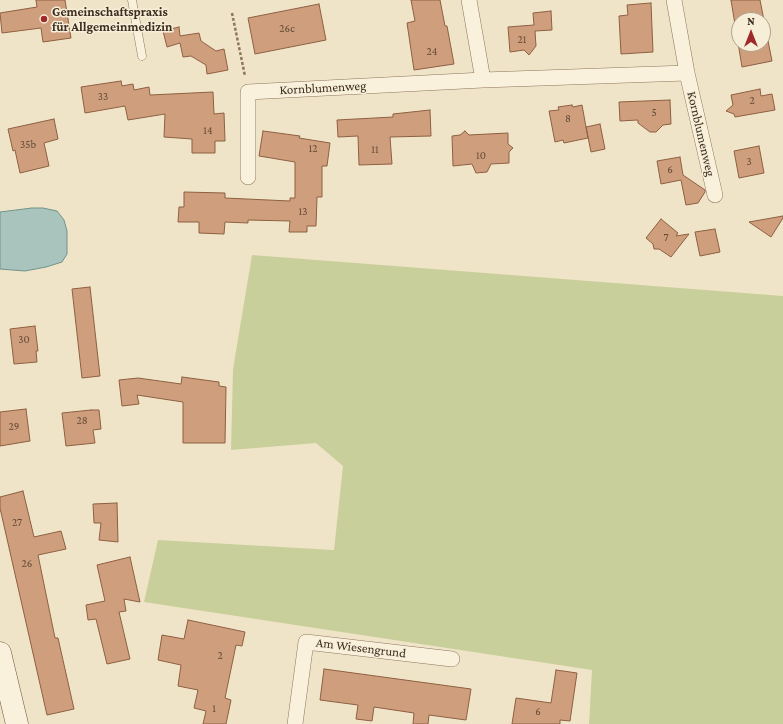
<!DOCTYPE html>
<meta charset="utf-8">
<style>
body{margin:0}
#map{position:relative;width:783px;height:724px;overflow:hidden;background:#f0e4c8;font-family:"Crimson Pro",serif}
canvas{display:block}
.north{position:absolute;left:731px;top:12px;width:40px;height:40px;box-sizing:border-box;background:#f7eed8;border:1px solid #ada18e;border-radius:50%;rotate:0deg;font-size:11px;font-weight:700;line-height:16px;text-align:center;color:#3d2e20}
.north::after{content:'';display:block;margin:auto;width:14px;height:18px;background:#9e2a2b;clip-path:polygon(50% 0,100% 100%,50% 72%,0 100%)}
</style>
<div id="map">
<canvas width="783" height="724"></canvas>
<div class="north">N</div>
</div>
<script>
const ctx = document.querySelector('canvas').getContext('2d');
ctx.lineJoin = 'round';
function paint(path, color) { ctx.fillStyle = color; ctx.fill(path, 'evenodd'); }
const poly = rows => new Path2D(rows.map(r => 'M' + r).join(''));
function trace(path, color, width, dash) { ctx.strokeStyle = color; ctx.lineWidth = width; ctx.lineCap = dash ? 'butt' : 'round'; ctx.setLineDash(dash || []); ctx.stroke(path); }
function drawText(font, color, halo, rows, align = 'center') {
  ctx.font = font + ' "Crimson Pro",serif'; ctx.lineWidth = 3; ctx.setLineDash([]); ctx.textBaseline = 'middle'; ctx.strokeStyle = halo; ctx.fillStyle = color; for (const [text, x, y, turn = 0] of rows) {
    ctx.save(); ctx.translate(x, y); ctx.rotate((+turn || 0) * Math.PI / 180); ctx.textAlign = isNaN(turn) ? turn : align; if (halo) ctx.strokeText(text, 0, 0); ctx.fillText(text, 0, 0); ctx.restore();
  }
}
const green = poly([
 [252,255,783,296,783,724,589,724,592,670,144,602,158,540,334,550,343,466,316,443,231,450,233,369]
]);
const water = poly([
 [32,208,43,208,57,211,64,220,67,231,67,254,62,262,46,267,25,271,0,269,0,212,32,208]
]);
const building = poly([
 [36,0,65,0,71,38,43,42,41,28,2,33,0,13,37,7,36,0],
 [411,0,440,0,445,26,447,26,454,64,414,70,407,23,415,21,411,0],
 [731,0,760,0,772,61,742,67,731,0],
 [739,20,763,20,763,44,739,44,739,20],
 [651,3,653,52,621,54,619,16,628,15,627,5,651,3],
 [319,4,326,40,255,54,248,18,319,4],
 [551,11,552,30,535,31,536,46,529,55,524,50,510,52,508,27,534,25,533,13,551,11],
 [179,27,180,36,199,33,201,41,216,51,224,49,228,70,207,74,206,65,191,56,183,57,180,43,167,47,163,31,179,27],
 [121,81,122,86,133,84,134,90,149,87,150,95,213,92,214,114,224,113,225,141,215,141,215,153,192,153,192,139,164,137,165,114,128,120,125,106,85,113,81,87,121,81],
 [760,89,761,96,772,94,775,110,735,117,734,114,726,111,733,105,731,95,760,89],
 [670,100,671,124,663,125,656,132,650,132,638,123,638,120,620,121,619,102,670,100],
 [572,105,573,107,582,105,588,138,564,143,563,140,555,142,549,111,559,110,558,107,572,105],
 [430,110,431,136,390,137,392,164,359,165,358,136,338,137,337,120,393,117,393,114,430,110],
 [54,119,58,139,44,143,49,166,20,173,15,150,13,151,8,129,54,119],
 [600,124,605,149,591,152,586,127,600,124],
 [263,131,300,136,299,138,330,143,327,166,322,166,322,197,317,197,316,226,307,226,307,232,289,232,290,221,248,220,248,223,225,222,224,234,199,233,199,222,178,222,179,207,184,207,184,192,225,193,225,198,290,201,290,198,295,198,295,162,259,156,263,131],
 [465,131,469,135,508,133,508,144,513,148,509,152,509,163,491,164,487,172,476,173,472,164,453,166,452,136,460,135,465,131],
 [759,146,764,173,739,178,734,151,759,146],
 [680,157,683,175,705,190,705,192,698,203,686,205,681,180,661,184,657,161,680,157],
 [783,216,783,218,771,237,749,222,783,216],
 [661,219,678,233,676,236,689,234,671,257,659,249,654,249,653,244,646,238,661,219],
 [715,229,720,252,700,256,695,232,715,229],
 [90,287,100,376,82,378,72,289,90,287],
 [35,326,38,351,36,351,37,362,14,364,10,329,35,326],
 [182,377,219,382,219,386,226,387,225,443,183,443,183,402,137,395,139,404,122,406,119,380,138,378,181,384,182,377],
 [26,409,30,441,0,446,0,412,26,409],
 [91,410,99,410,101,429,93,430,95,443,66,446,62,413,91,410],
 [23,491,34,537,61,531,66,549,38,555,55,638,58,638,74,709,47,715,0,508,0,497,23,491],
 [117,503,118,542,99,540,101,523,94,523,93,504,117,503],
 [130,557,140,602,124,599,126,611,119,612,130,659,107,664,96,619,88,620,86,605,105,601,97,565,130,557],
 [188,620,245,632,242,646,236,645,225,698,231,700,226,724,203,724,206,711,194,708,198,690,178,686,181,665,158,660,162,635,184,639,188,620],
 [324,669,471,689,466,720,429,715,428,724,413,724,414,713,374,707,372,721,356,719,358,705,320,700,324,669],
 [556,670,577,673,570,721,560,720,560,724,512,724,516,698,551,703,556,670]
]);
const path = poly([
 [232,13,245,76]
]);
const lane = poly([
 [132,0,142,56]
]);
const street = poly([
 [469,0,483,80],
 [674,0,687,73,715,195],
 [248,177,248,92,483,80,687,73],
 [295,724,306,642,452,659]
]);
const secondary = poly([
 [0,653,17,724]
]);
const markers = [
 [44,19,4,"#9e2a2b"]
];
const numberNames = [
 ["26c",287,29],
 ["21",522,40],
 ["24",432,52],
 ["33",103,97],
 ["2",752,101],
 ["5",654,113],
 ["8",568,119],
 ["14",208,131],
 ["35b",28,145],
 ["12",313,149],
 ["11",375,150],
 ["10",481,156],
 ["3",749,162],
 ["6",670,170],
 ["13",303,212],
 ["7",666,238],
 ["30",24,340],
 ["28",82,421],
 ["29",14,427],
 ["27",17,523],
 ["26",27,564],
 ["2",220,656],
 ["1",214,709],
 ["6",538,712]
];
const poiNames = [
 ["Gemeinschaftspraxis",52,12],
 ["für Allgemeinmedizin",52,27]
];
const streetNames = [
 ["Kornblumenweg",323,88,-3],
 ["Kornblumenweg",701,134,77],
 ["Am Wiesengrund",361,648,7]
];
paint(green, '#c9cf9b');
paint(water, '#a9c4bc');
trace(water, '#6f938a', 1);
paint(building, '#cf9f7d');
trace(building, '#8d5f41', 1);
trace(lane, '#8d765c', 9);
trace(street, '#8d765c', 16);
trace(secondary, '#6f573f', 23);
trace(path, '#8d765c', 2.5, [3, 2]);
trace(lane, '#faf1dc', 8);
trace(street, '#faf1dc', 15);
trace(secondary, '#faf1dc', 22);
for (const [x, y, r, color] of markers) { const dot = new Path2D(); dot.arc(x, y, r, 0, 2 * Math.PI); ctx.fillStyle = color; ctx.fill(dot); trace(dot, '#f7eed8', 1.5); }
drawText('11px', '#624a37', null, numberNames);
drawText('bold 13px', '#3d2e20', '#f7eed8', poiNames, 'left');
drawText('13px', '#3d2e20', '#f7eed8', streetNames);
</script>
